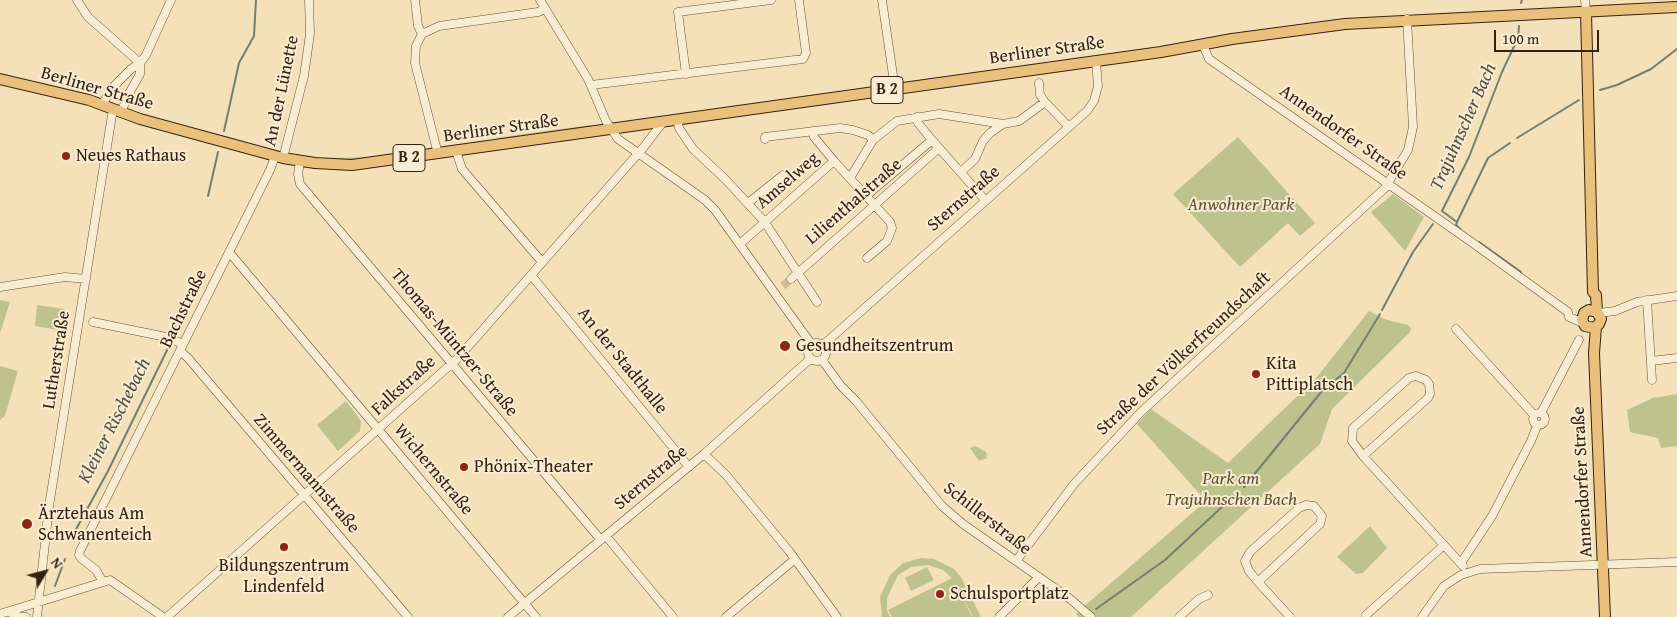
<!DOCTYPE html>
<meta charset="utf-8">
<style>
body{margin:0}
#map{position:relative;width:1677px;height:617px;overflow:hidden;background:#f4e1ba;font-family:"Gentium Book Plus",serif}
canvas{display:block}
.north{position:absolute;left:20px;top:547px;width:50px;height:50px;-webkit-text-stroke:4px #f8ecd2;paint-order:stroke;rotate:53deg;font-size:14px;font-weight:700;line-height:20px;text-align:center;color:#362110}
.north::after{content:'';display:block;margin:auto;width:18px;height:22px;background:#362110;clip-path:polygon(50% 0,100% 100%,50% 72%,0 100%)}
.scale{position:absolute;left:1494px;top:30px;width:105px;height:22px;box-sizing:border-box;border:2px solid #362110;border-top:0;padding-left:6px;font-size:15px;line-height:18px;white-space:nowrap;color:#362110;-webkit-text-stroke:4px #f8ecd2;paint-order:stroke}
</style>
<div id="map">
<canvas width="1677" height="617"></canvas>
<div class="north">N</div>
<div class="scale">100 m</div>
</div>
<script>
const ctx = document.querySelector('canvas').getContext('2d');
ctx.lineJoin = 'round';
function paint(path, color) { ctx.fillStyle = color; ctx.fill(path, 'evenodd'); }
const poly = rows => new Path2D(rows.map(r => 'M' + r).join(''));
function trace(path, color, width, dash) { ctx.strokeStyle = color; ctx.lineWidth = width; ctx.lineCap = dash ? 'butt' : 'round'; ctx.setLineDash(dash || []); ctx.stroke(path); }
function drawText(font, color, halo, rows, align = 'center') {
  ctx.font = font + ' "Gentium Book Plus",serif'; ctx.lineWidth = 4; ctx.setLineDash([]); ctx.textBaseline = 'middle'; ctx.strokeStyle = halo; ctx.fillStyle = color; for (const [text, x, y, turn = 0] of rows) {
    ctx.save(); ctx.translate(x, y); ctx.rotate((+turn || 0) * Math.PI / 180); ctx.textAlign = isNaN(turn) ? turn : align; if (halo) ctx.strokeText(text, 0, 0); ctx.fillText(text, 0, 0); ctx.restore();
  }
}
const green = poly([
 [591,125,591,127,497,140,496,138],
 [1238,137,1315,223,1300,236,1288,223,1240,267,1173,194],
 [431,148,427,150,356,159,317,159,368,157],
 [1393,194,1424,217,1405,251,1371,212],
 [0,300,10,302,0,333],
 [37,305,65,309,64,331,35,326],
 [1369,311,1384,319,1408,325,1411,328,1410,332,1332,409,1320,444,1131,617,1079,617,1076,614,1088,603,1206,501,1137,424,1151,409,1228,463,1317,377],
 [0,366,18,371,5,416,0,420],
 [1677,394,1677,446,1661,448,1658,438,1630,432,1627,410,1653,398],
 [346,401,361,421,360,431,338,451,317,425],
 [975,446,986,452,987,458,979,461,970,448],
 [1370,526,1387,548,1363,573,1356,574,1337,557],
 [921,558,934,559,954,569,961,577,981,617,973,617,953,578,972,617,892,617,888,610,952,578,943,570,928,565,911,567,898,575,887,598,887,610,890,617,882,617,880,597,890,575,903,563],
 [927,567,934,580,911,591,905,578]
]);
const stream = poly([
 [1521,3,1522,0],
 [1600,90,1617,85,1651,69,1677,49],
 [224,131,239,63,254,36,256,0],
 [1517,138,1579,100],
 [1510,143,1488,158,1457,222,1442,211,1469,157,1502,72,1518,38,1519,26],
 [208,196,218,152],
 [1457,222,1456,225,1461,230],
 [1479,242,1521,272],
 [1382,310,1413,252,1433,224],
 [174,330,181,302],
 [1244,487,1322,391,1344,373,1380,314],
 [74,541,74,533,108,471,171,342],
 [55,586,65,559],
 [1096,609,1165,560,1239,491]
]);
const minorTunnel = poly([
 [783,286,791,279]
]);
const minor = poly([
 [77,0,88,17,140,63],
 [415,0,418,26,422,34],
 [540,0,588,79,606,121,618,139,705,200,715,210,812,345],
 [882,0,895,89],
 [1585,0,1586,12],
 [1203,45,1209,59,1470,241,1568,312,1569,317,1583,323],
 [686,74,678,12,771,0],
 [1039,83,1040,95,1045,102],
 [591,85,803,59,806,53,799,0],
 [102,105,112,88,131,69,140,63,146,55,171,0],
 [121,113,127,97,140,74,140,63],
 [917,117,918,123,932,140],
 [677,120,679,128,693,149,725,179,764,221,817,302],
 [813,131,814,137,834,161],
 [765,139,765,137,840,128,853,130,868,135,873,140],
 [456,151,462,169,542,262],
 [438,154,415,63,416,46,422,34,439,26,538,12,545,9],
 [283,158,304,76,310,34,309,0],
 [300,161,298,174,300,184,601,540],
 [961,172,975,159,983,141,990,133,1003,124],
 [850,178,873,140,897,121,939,114,1003,124,1019,121,1045,102,1069,127],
 [866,196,932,140,939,148],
 [748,203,783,175],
 [740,244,834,161,890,222,892,228,887,241,867,258],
 [229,252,536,617],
 [531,275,689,467],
 [791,279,939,148,985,200],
 [0,287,65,277,86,279],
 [1647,300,1652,380],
 [1599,313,1615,311,1637,302,1677,296],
 [93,322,166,337,183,344],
 [1456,329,1534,415],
 '808 352a9 9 0 1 1 18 0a9 9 0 1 1-18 0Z',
 [823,345,1087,111,1094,101,1098,86,1096,61],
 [180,351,188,358,408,617],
 [822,360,841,386,856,401,942,506,963,524,1069,598,1091,617],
 [1651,361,1677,358],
 [1416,376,1426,380,1429,384,1430,394,1428,398,1363,456,1352,441,1353,428,1409,378,1416,376],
 '1533 419a6 6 0 1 1 12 0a6 6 0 1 1-12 0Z',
 [1541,413,1579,340],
 [704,454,726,475,789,551,837,617],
 [1363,456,1463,566],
 [606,536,673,617],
 [1016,561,1074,484,1141,412,1385,188,1408,150,1413,127,1407,19],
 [1461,563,1492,516,1531,441,1537,426],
 [103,582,96,570,82,559,79,555,80,551,270,170,275,156],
 [1258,582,1320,524,1322,516,1314,506,1306,505,1299,508,1250,552,1245,561,1249,571,1258,582,1290,617],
 [10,612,15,616,26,617],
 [0,614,110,580,163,617],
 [1366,615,1443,546],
 [37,617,49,506,113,109],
 [167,617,458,358,643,148,663,122],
 [508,617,704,454,810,359],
 [726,617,794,560],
 [999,617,1039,577],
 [1179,617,1199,599,1208,595],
 [1422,617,1444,586,1461,575,1480,569,1677,562]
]);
const major = poly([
 [1586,12,1593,292,1596,295,1597,312,1601,319,1599,324,1594,328,1585,326,1582,320,1584,313,1589,310,1597,312],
 [0,79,89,100,140,119,283,158,315,163,352,165,1161,52,1232,39,1345,24,1677,7],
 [1596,327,1594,353,1605,617]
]);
const markers = [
 [66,156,5,"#8f2418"],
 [785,346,6,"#8f2418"],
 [1256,374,5,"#8f2418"],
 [464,467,5,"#8f2418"],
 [27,524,6,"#8f2418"],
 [284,547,5,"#8f2418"],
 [940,594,5,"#8f2418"]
];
const shields = [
 [887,90,32],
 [409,158,32]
];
const shieldNames = [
 ["B 2",887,90],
 ["B 2",409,158]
];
const streetNames = [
 ["Berliner Straße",1047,51,-8],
 ["Berliner Straße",97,89,16],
 ["An der Lünette",282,91,-78],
 ["Berliner Straße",501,129,-8],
 ["Annendorfer Straße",1343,133,35],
 ["Amselweg",788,181,-41],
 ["Sternstraße",964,199,-41],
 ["Lilienthalstraße",854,202,-41],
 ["Bachstraße",184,309,-64],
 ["Thomas-Müntzer-Straße",454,343,50],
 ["Straße der Völkerfreundschaft",1184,354,-43],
 ["Lutherstraße",57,360,-81],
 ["An der Stadthalle",622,361,51],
 ["Falkstraße",404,386,-42],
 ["Wichernstraße",433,470,50],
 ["Zimmermannstraße",306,474,49],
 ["Sternstraße",651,478,-40],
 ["Annendorfer Straße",1583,482,-93],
 ["Schillerstraße",987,519,38]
];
const poiNames = [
 ["Neues Rathaus",76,156],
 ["Gesundheitszentrum",796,346],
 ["Kita",1266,364],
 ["Pittiplatsch",1266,385],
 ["Phönix-Theater",474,467],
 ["Ärztehaus Am",38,514],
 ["Schwanenteich",38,535],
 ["Bildungszentrum",284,566,"center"],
 ["Lindenfeld",284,587,"center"],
 ["Schulsportplatz",950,594]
];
const parkNames = [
 ["Anwohner Park",1241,205],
 ["Park am",1231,479],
 ["Trajuhnschen Bach",1231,500]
];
const waterNames = [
 ["Trajuhnscher Bach",1464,127,-66],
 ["Kleiner Rischebach",115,421,-63]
];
paint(green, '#bec28d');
trace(stream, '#737f6f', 2);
trace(minorTunnel, '#cebb98', 8, [8, 4]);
trace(minor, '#66513a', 9);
trace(major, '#362110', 12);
trace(minor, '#f8ecd2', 8);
trace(major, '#eac07d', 10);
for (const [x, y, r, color] of markers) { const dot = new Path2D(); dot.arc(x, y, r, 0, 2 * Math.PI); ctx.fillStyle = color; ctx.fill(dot); trace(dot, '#f8ecd2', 2); }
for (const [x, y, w] of shields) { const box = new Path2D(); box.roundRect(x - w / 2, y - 13.5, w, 27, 4); ctx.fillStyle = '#f8ecd2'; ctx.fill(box); trace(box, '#362110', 1); }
drawText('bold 16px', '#362110', null, shieldNames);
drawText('18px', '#362110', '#f8ecd2', streetNames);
drawText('18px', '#362110', '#f8ecd2', poiNames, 'left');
drawText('italic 18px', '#5f5136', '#f8ecd2', parkNames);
drawText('italic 19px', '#555040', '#f8ecd2', waterNames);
</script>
